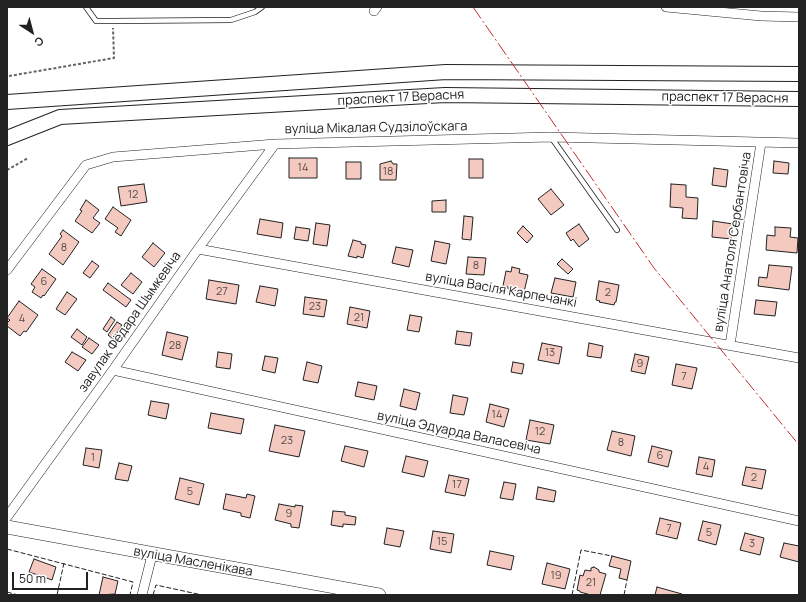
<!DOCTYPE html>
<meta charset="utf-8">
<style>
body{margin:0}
#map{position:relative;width:806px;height:602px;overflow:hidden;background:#fff;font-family:Manrope,sans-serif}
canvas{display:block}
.frame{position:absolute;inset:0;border:8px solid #222;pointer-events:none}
.north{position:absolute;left:12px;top:12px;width:40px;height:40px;-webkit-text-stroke:3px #fff;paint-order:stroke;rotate:144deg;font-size:11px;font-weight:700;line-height:16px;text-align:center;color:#222}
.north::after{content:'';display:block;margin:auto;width:14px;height:18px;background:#222;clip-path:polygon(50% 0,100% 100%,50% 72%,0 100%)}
.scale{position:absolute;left:12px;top:572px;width:76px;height:18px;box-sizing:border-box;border:2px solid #222;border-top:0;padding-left:5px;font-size:12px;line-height:14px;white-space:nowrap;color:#222;-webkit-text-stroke:3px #fff;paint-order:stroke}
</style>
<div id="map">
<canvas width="806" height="602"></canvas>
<div class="frame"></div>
<div class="north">С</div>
<div class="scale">50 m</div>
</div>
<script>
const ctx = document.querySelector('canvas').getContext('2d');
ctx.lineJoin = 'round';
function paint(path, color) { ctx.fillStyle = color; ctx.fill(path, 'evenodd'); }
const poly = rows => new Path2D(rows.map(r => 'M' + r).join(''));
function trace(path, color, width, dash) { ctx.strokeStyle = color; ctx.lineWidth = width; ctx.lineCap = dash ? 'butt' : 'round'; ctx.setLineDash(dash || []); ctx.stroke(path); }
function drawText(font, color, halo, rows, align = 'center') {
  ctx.font = font + ' Manrope,sans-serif'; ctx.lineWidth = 3; ctx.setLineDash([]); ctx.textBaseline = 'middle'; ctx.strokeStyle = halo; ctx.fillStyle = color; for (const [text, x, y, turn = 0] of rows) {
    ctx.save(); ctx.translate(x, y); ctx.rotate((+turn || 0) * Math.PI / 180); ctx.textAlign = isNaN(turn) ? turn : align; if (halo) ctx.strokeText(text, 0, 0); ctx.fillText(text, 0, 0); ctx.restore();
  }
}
const building = poly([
 [289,158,317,158,317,178,289,178,289,158],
 [469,159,483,159,483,178,469,178,469,159],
 [391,161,393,164,397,164,396,180,380,180,380,164,391,161],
 [774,161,789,163,788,174,773,173,774,161],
 [346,162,361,162,361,179,346,179,346,162],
 [714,168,728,170,726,187,712,185,714,168],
 [144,184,147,202,121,206,118,187,144,184],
 [671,184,686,185,686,197,698,198,697,219,682,218,683,208,670,207,671,184],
 [551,189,564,205,551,215,538,199,551,189],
 [86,200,99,210,93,218,100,223,92,233,75,221,82,211,80,210,86,200],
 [446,200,446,212,432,212,432,201,446,200],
 [113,207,131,220,121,236,115,232,118,228,105,219,113,207],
 [464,216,473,217,471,240,462,239,464,216],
 [260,219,283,223,281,238,257,234,260,219],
 [713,221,733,224,731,239,712,237,713,221],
 [316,223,330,225,327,246,313,244,316,223],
 [579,224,589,239,579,247,573,239,571,241,566,233,579,224],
 [523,226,533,236,527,243,517,233,523,226],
 [296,227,310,229,308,241,294,239,296,227],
 [775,227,791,228,790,237,798,238,797,253,766,250,767,235,775,236,775,227],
 [63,230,79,242,63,265,49,254,62,236,60,234,63,230],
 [353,240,361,242,361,244,366,245,363,258,357,256,357,258,348,256,353,240],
 [435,241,450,244,446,264,431,261,435,241],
 [153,243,165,253,154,267,142,257,153,243],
 [396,247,413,250,409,267,392,263,396,247],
 [468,257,486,258,484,275,466,274,468,257],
 [562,259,573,269,568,274,557,264,562,259],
 [92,261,99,266,90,278,83,273,92,261],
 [769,265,792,267,789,290,758,286,759,277,767,278,769,265],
 [512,267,520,269,519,273,528,275,524,292,508,289,508,287,503,286,506,271,511,272,512,267],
 [42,269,56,279,44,296,43,295,41,298,32,292,35,287,31,284,42,269],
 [131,273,142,282,133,294,121,285,131,273],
 [555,278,576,282,573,297,551,293,555,278],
 [209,280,239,285,236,304,206,299,209,280],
 [599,281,619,285,616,302,615,302,614,305,599,302,600,301,596,300,599,281],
 [108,283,131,300,126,307,103,290,108,283],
 [260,286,278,289,275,306,256,302,260,286],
 [67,292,77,299,65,315,56,309,67,292],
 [305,297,327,300,324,317,303,314,305,297],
 [756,300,777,302,775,316,754,314,756,300],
 [19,301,38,315,26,332,24,331,20,336,7,326,7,323,10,320,7,318,19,301],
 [350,307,370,311,367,328,347,324,350,307],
 [410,315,422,317,419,332,407,330,410,315],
 [111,317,115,320,107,332,103,329,111,317],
 [117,322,122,325,113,339,108,335,117,322],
 [77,329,87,337,82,345,71,337,77,329],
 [457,331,472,333,470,346,455,344,457,331],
 [167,332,188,337,182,360,162,355,167,332],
 [89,338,99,345,92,354,82,347,89,338],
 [542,343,562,347,559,364,538,360,542,343],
 [589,343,603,346,601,358,587,356,589,343],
 [72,352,86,360,78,371,65,362,72,352],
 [218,352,232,354,230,369,216,367,218,352],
 [635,354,649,357,645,374,631,371,635,354],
 [265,356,278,358,275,373,262,370,265,356],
 [307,362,322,366,318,383,303,380,307,362],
 [513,362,524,364,522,374,511,372,513,362],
 [676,364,697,368,692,389,672,385,676,364],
 [358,382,377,386,374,400,355,396,358,382],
 [404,389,420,393,416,410,400,406,404,389],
 [453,395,468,398,464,415,450,413,453,395],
 [151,401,169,404,166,419,148,415,151,401],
 [490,404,509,409,504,427,486,422,490,404],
 [211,413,244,419,241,434,208,428,211,413],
 [530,420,554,425,550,444,526,440,530,420],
 [275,425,305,431,299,457,269,451,275,425],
 [612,431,635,436,631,456,607,450,612,431],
 [345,446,368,451,364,467,341,461,345,446],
 [652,446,672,451,668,467,648,462,652,446],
 [86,448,102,450,99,468,83,465,86,448],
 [406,456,428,461,424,477,402,472,406,456],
 [699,457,715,460,712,477,696,474,699,457],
 [119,463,132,466,128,481,115,479,119,463],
 [746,467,766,470,762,489,742,485,746,467],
 [449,475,469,479,465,496,445,492,449,475],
 [180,478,204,484,199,505,175,499,180,478],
 [504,482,516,484,513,500,500,498,504,482],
 [538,487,556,491,554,502,536,499,538,487],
 [226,494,246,498,247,494,255,496,250,518,241,516,241,513,223,509,226,494],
 [279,504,295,507,295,505,303,506,299,528,291,527,291,524,275,520,279,504],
 [333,511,345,512,345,515,356,517,355,525,343,524,343,527,331,525,333,511],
 [660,518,681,523,677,539,656,534,660,518],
 [703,521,721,525,716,545,698,540,703,521],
 [387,528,404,531,400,547,384,544,387,528],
 [433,531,454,534,451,553,430,549,433,531],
 [745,533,764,538,760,555,740,550,745,533],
 [784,543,799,546,799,562,780,557,784,543],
 [490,551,514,556,511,570,487,565,490,551],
 [612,556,631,561,627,580,619,578,621,569,609,566,612,556],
 [34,559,56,567,52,580,29,572,34,559],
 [547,563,570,569,565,589,542,584,547,563],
 [594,567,599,570,599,572,606,574,600,595,591,595,580,592,580,591,577,590,580,575,583,576,585,570,591,571,591,568,594,567],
 [103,577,118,581,115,594,99,595,103,577],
 [657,587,682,594,682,595,655,595,657,587]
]);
const path = poly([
 [9,76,114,58,113,28],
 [7,170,28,158]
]);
const lane = poly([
 [86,7,96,21,113,21,231,20,255,12,262,7],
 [551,137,617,230]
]);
const street = poly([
 [666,7,761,16,799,17],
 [374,11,377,7],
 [198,249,799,358],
 [7,270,86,165,113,157,275,144,551,137,799,143],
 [730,345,761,143],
 [113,370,799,521],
 [7,517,113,370,198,249,275,144],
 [142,595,152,555]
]);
const secondary = poly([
 [7,527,379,595]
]);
const primary = poly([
 [7,102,446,72,799,74],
 [7,138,60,117,445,95,799,99]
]);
const fence = poly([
 [7,549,133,582,130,595],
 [7,592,18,595],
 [57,595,64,563],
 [153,595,156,585,202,595],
 [572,595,581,550,612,556],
 [624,595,627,580]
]);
const power = poly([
 [473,7,654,268,799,445]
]);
const numberNames = [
 ["14",303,168],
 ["18",388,172],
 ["12",133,195],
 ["8",64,248],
 ["8",476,266],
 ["6",44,282],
 ["27",222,292],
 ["2",608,293],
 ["23",315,307],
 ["21",359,318],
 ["4",22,319],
 ["28",175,346],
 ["13",550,353],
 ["9",640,364],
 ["7",684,377],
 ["14",497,415],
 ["12",540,432],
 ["23",287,441],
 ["8",621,443],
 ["6",660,456],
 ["1",93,458],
 ["4",706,467],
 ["2",754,478],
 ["17",457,485],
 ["5",190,492],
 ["9",289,514],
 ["7",669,529],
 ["5",709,533],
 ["15",442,542],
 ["3",752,544],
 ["19",556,576],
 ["21",591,583]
];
const streetNames = [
 ["праспект 17 Верасня",401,98,-3],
 ["праспект 17 Верасня",725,98,1],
 ["вуліца Мікалая Судзілоўскага",376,128,-1],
 ["вуліца Анатоля Сербантовіча",733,242,-81],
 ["вуліца Васіля Карпечанкі",501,290,10],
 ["завулак Фёдара Шымкевіча",130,322,-55],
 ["вуліца Эдуарда Валасевіча",459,433,12],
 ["вуліца Масленікава",193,562,10]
];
paint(building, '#f3c9c0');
trace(building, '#222', 1);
trace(lane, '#222', 6);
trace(street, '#222', 10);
trace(secondary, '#222', 14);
trace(primary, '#222', 16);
trace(path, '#646464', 2, [3, 2]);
trace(lane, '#fff', 4.5);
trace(street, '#fff', 9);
trace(secondary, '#fff', 13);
trace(primary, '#fff', 14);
trace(fence, '#222', 1, [5, 2]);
trace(power, '#c62828', 1, [14, 3, 2, 3]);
drawText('11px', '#564c4a', null, numberNames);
drawText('13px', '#222', '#fff', streetNames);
</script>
